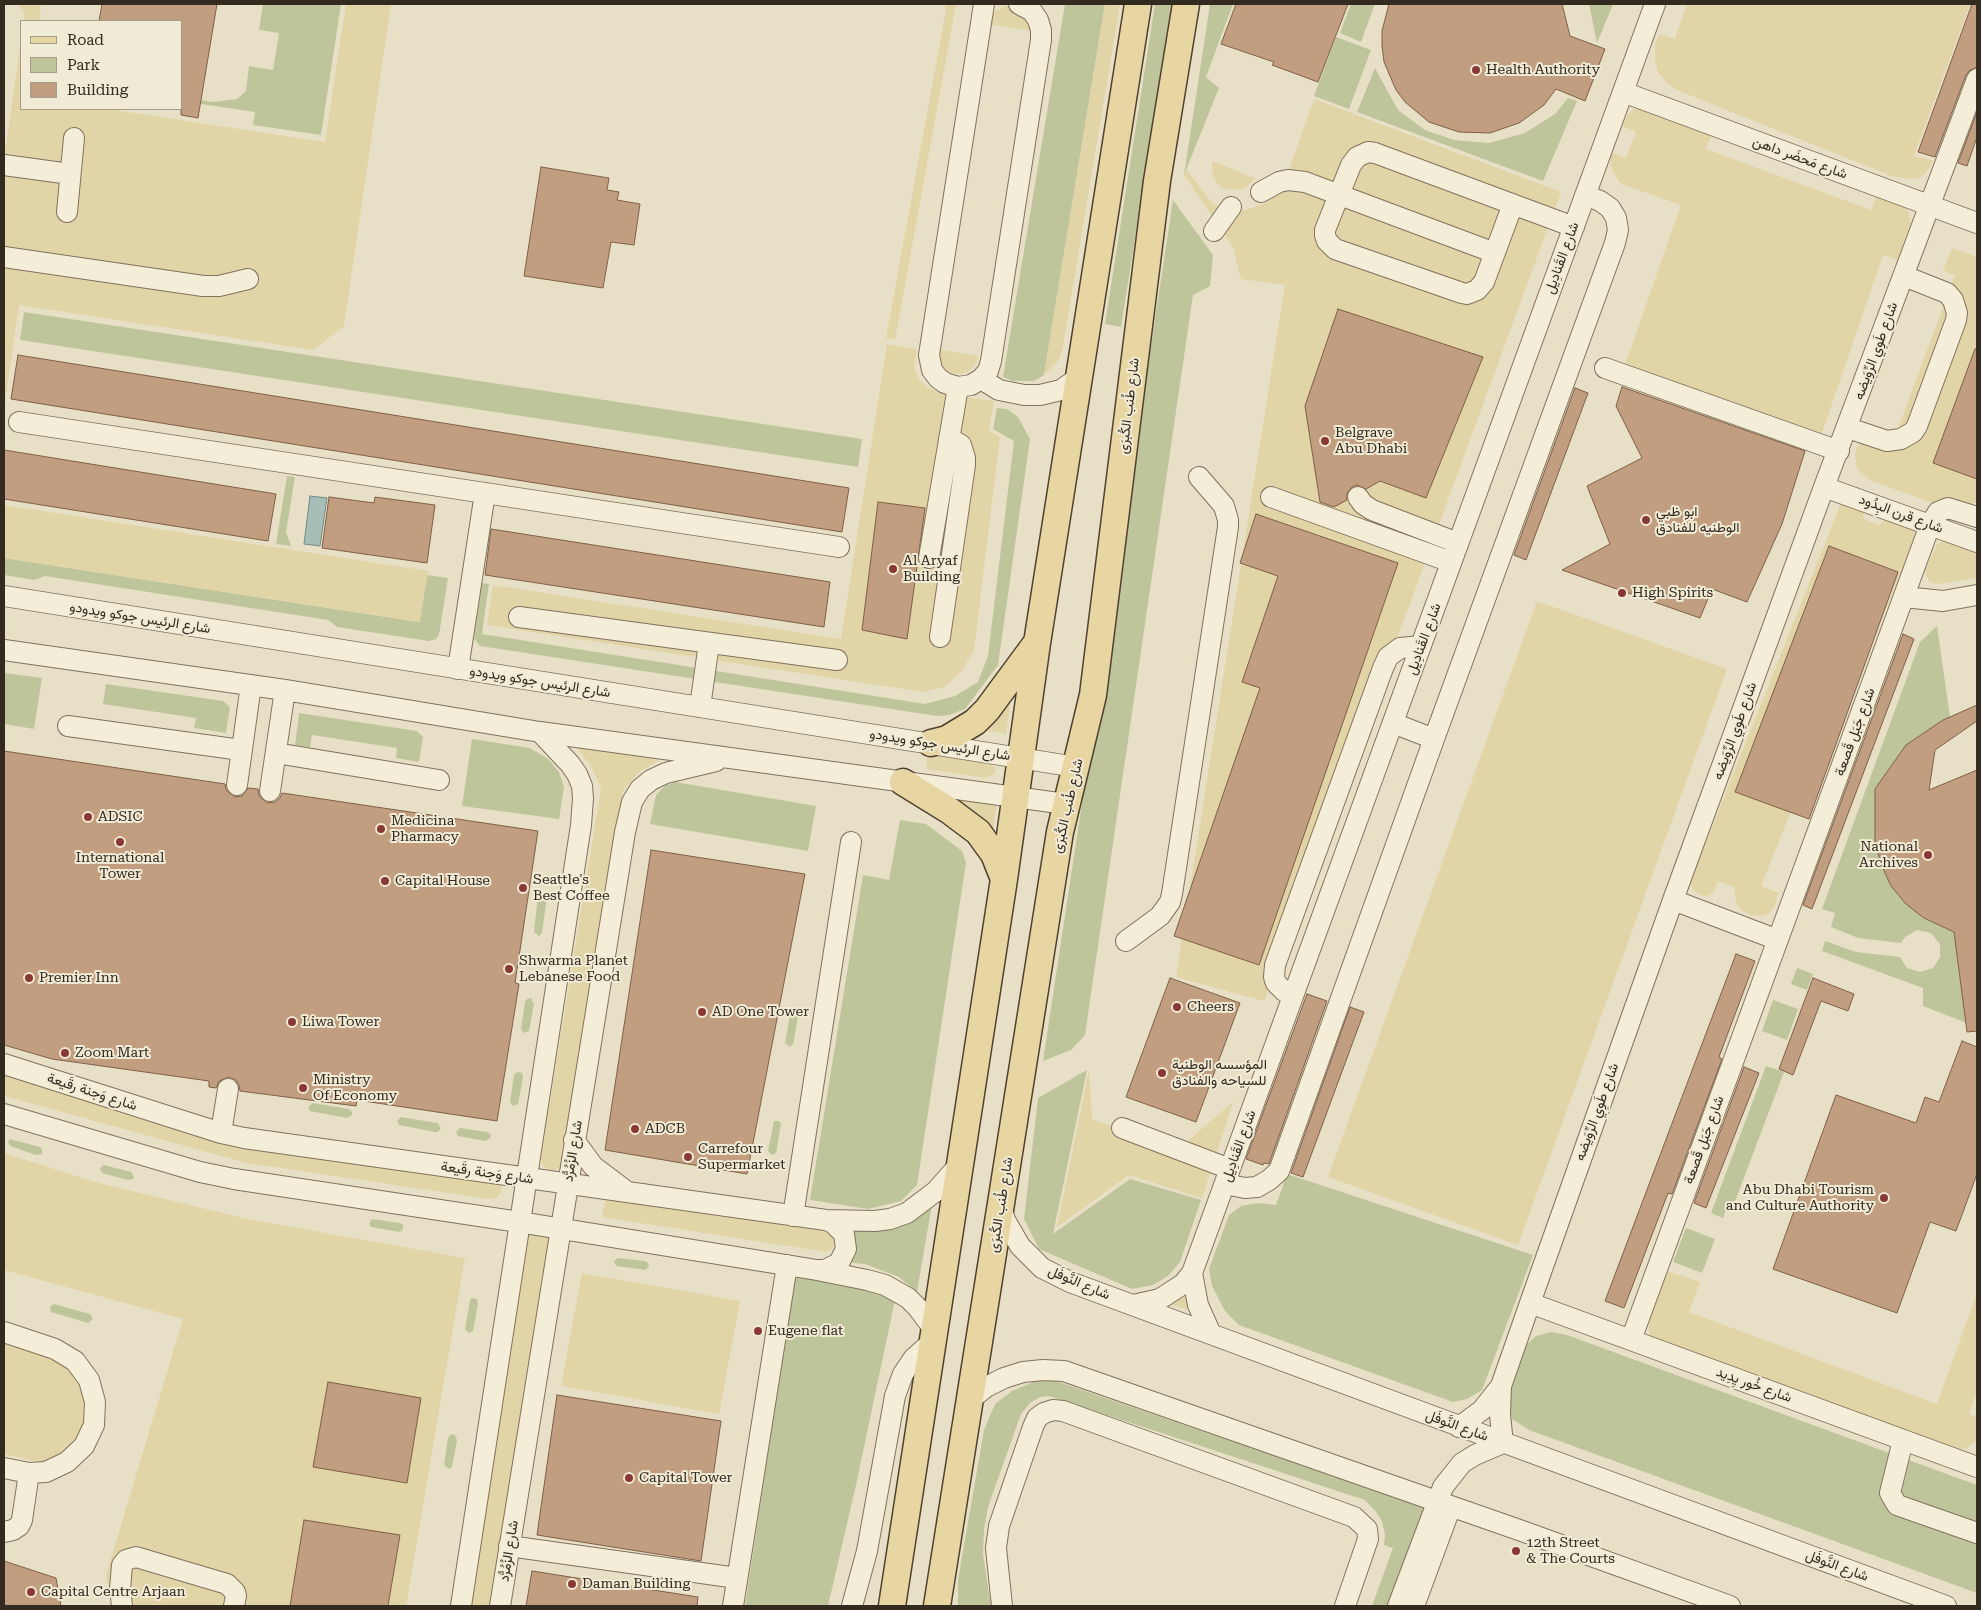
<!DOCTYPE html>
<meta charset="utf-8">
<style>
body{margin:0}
#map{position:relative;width:1981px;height:1610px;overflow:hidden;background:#e8e0c6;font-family:"Roboto Serif",serif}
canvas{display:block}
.frame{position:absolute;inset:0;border:5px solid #332a20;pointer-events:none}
.legend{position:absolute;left:20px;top:20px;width:162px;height:90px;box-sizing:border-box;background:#f1ead4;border:1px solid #a59d8c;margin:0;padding:6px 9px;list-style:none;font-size:15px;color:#332a20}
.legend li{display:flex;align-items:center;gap:10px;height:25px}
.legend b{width:25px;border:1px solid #a59d8c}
</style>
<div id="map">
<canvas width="1981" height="1610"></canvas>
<div class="frame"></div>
<ul class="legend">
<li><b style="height:6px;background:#e7d5a2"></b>Road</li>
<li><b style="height:14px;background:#bec59b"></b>Park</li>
<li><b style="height:14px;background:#c29e80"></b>Building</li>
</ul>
</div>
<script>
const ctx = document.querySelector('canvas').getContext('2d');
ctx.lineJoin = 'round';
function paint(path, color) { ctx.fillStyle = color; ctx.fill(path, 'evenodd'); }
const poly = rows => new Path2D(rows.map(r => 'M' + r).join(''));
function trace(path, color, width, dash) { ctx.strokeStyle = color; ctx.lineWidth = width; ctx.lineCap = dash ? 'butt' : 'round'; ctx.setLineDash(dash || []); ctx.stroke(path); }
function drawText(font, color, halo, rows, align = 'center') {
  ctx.font = font + ' "Roboto Serif",Vazirmatn,serif'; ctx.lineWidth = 4; ctx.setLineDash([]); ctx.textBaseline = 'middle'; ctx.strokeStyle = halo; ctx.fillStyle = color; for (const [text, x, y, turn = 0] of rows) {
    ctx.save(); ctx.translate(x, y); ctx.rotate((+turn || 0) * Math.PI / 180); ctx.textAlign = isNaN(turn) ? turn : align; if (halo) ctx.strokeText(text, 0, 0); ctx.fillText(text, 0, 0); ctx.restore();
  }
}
const green = poly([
 [263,4,341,4,321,135,253,125,255,112,181,101,181,97,213,102,237,99,246,91,249,66,273,70,279,33,259,30],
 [1065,4,1105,4,1044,375,1034,381,1013,381,1003,377],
 [1155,4,1172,4,1121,327,1105,324],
 [1210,4,1233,4,1206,77,1219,88,1184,175],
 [1351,4,1375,4,1361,42,1340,33],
 [1589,4,1613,4,1597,43],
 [1336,37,1371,50,1349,109,1314,96],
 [1375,68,1398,110,1425,130,1454,140,1489,143,1525,133,1555,114,1568,98,1577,101,1543,181,1357,112],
 [1173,200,1213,255,1210,286,1193,295,1085,1035,1071,1050,1043,1061],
 [24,312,862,439,858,467,20,340],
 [997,408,1007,409,1018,417,1030,439,998,665,965,709,949,715,937,716,480,646,474,638,482,583,489,584,482,634,925,704,955,696,978,682,988,656,1014,441,993,429],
 [287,476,295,477,286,532,291,546,276,544],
 [4,558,419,622,427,575,448,578,439,635,436,639,429,641,337,627,328,620,45,576,34,580,4,575],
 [1937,626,1950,717,1906,745,1875,843,1882,866,1891,886,1924,918,1954,932,1966,1020,1977,1019,1977,1027,1923,1006,1923,988,1822,951,1825,941,1856,952,1900,957,1907,968,1920,972,1933,968,1940,957,1940,944,1931,933,1917,930,1905,937,1901,943,1858,938,1831,927,1835,913,1822,909,1920,642],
 [4,673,42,678,34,729,4,724],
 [106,684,223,701,230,707,226,733,194,728,196,718,103,704],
 [299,713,417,731,423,737,419,762,396,758,397,748,312,735,310,747,295,745],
 [472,739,530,748,548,759,559,772,564,787,559,819,462,806],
 [675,782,816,806,808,851,650,824,656,795,665,786],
 [900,820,926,824,962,851,966,863,917,1185,901,1201,868,1209,810,1200,863,875,889,880],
 [544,892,547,897,542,933,539,936,534,932,538,895,540,893],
 [1797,968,1813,974,1807,990,1791,984],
 [531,998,534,1004,529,1031,524,1033,521,1029,525,1002,527,999],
 [1773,1000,1798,1009,1787,1040,1762,1031],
 [793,1012,797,1013,798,1017,793,1044,790,1047,785,1043,790,1015],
 [1766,1066,1784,1072,1731,1212,1726,1210,1723,1218,1711,1213],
 [1087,1070,1053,1234,1130,1179,1201,1200,1180,1262,1168,1276,1153,1285,1132,1289,1039,1249,1024,1219,1038,1098],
 [517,1072,522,1073,523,1077,518,1104,513,1106,510,1102,514,1075],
 [313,1103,349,1109,352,1112,352,1115,347,1118,310,1111,308,1107],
 [401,1117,437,1123,441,1128,438,1132,435,1132,399,1125,397,1121],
 [774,1121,779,1121,781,1124,776,1153,772,1155,768,1151],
 [460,1128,487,1132,491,1135,490,1138,485,1141,458,1136,456,1132],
 [10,1139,40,1147,42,1149,42,1154,36,1155,10,1146,8,1142],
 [104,1165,131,1172,134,1177,133,1179,128,1180,102,1173,100,1168],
 [1287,1174,1533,1255,1482,1390,1467,1399,1453,1402,1239,1325,1225,1311,1212,1286,1209,1269,1229,1215,1241,1206,1258,1203,1276,1205],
 [932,1204,917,1292,899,1277,865,1264,841,1262,851,1230],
 [372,1219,400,1223,403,1225,403,1229,400,1232,371,1227,369,1223],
 [1686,1228,1715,1239,1702,1273,1673,1262],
 [618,1258,645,1261,648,1263,649,1267,645,1270,616,1266,614,1261],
 [802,1274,856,1281,895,1300,856,1485,828,1606,745,1606,794,1280],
 [472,1298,477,1299,478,1304,473,1331,469,1333,465,1329,470,1300],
 [54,1304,90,1314,93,1319,88,1323,51,1312,50,1307],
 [1551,1332,1567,1335,1977,1485,1977,1593,1529,1430,1512,1419,1507,1398,1525,1346,1536,1336],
 [1036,1381,1056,1381,1426,1508,1390,1606,1372,1606,1393,1548,1384,1545,1385,1535,1382,1521,1376,1512,1365,1500,1049,1396,1040,1397,1030,1403,1021,1414,988,1507,984,1529,983,1554,991,1606,958,1606,958,1580,984,1430,995,1404,1012,1391],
 [451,1434,455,1435,457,1440,452,1467,449,1469,444,1465,448,1438]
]);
const sand = poly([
 [18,4,41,4,39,21,24,21,25,14],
 [346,4,391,4,344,326,313,350,19,305,4,409,4,160,21,40,21,109,108,109,325,142],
 [947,4,956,4,895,340,886,338],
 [1105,4,1120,4,1063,346,1059,360,1044,375],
 [1687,4,1970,4,1914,156,1934,161,1924,175,1916,179,1894,177,1677,90,1666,82,1658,72,1655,60,1655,45,1659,34,1675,39],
 [1012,5,1024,10,1032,31,988,24,994,12,1005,6],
 [1314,99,1561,192,1264,1001,1176,977,1285,285,1241,279,1233,247,1184,175,1186,169,1213,204,1236,210,1245,210,1261,205,1275,196,1284,184],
 [1650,107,1713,130,1706,149,1871,210,1877,195,1903,204,1908,212,1911,222,1898,260,1883,255,1822,433,1625,365,1681,205,1621,184,1613,172,1610,159,1612,153,1626,158,1636,132,1623,126,1627,115,1635,109],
 [1212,161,1255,178,1246,188,1238,190,1223,188,1217,183,1213,176],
 [1952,248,1977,257,1977,503,1974,502,1969,516,1869,480,1857,468,1855,454,1860,440,1890,450,1955,275,1943,271],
 [887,344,917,349,914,366,919,379,928,388,944,394,994,401,989,431,1000,437,974,650,961,672,944,687,923,692,487,625,493,585,841,639],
 [935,349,978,356,977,362,968,372,962,374,949,373,938,364],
 [1841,503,1864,510,1863,518,1879,526,1889,515,1916,530,1916,536,1880,623,1868,619,1761,886,1778,893,1775,906,1769,914,1760,916,1750,915,1740,909,1736,902,1734,887,1718,881,1713,893,1708,896,1700,895,1694,891,1690,883],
 [4,505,428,571,420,622,4,558],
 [1943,540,1977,548,1977,578,1937,584,1930,582,1924,572,1937,545],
 [1537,601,1727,669,1518,1245,1328,1177],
 [1014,680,1006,734,971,729],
 [575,746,660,760,640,771,623,791,563,1162,560,1168,550,1171,542,1165,541,1158,601,788,591,766],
 [928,753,990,762,996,770,994,774,985,778,926,769],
 [939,789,998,797,992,839],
 [1089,1070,1092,1119,1177,1150,1233,1102,1202,1198,1129,1175,1057,1227],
 [4,1073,249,1147,501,1184,501,1192,496,1198,489,1199,247,1163,4,1096],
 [4,1153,95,1182,243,1218,465,1258,406,1606,113,1606,106,1575,183,1319,4,1270],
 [606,1196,827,1230,835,1236,835,1243,832,1249,826,1252,602,1217],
 [530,1230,551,1236,490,1606,468,1606],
 [1667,1271,1700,1282,1689,1312,1937,1404,1977,1293,1977,1391,1969,1414,1977,1417,1977,1436,1975,1442,1965,1449,1952,1449,1658,1343,1649,1335,1649,1322],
 [582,1273,740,1301,719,1414,561,1386],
 [1186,1287,1188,1310,1167,1303],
 [4,1338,76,1364,93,1427,57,1459,39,1462,4,1454]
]);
const water = poly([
 [310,496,327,498,320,546,304,544,310,496]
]);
const building = poly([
 [102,4,217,4,198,118,181,115,181,21,99,21,102,4],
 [1236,4,1348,4,1318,82,1272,65,1274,62,1221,44,1236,4],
 [1389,4,1562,4,1570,36,1605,49,1585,101,1556,89,1544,105,1519,123,1490,133,1459,132,1429,122,1405,102,1396,90,1384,62,1382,46,1382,31,1389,4],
 [1972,4,1977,4,1977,67,1970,70,1966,75,1935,157,1918,152,1972,4],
 [1977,112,1977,137,1967,166,1958,163,1977,112],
 [541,167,609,178,607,190,619,192,617,200,640,204,634,245,611,242,603,288,524,276,541,167],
 [1338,309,1483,357,1426,498,1380,481,1366,489,1357,485,1352,487,1347,493,1347,500,1334,507,1320,502,1305,406,1338,309],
 [1975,349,1977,349,1977,479,1933,463,1975,349],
 [18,355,849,488,842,532,11,399,18,355],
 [1622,387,1805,451,1782,524,1747,602,1712,589,1700,618,1562,570,1610,544,1587,486,1642,458,1616,406,1622,387],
 [1575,388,1588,393,1526,560,1514,555,1575,388],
 [4,450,276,494,268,541,4,499,4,450],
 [329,497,374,503,375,497,435,505,427,563,322,548,329,497],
 [878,502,925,508,907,639,862,630,878,502],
 [1256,514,1398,563,1259,965,1174,936,1260,688,1242,682,1278,576,1240,563,1256,514],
 [491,529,830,582,824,627,485,575,491,529],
 [1829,546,1898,572,1809,819,1735,792,1829,546],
 [1903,634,1914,639,1812,909,1803,905,1903,634],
 [1977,705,1977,721,1935,750,1929,790,1977,770,1977,1031,1967,1032,1954,932,1924,918,1906,904,1891,886,1882,866,1875,843,1875,789,1906,745,1943,720,1977,705],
 [4,751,225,784,226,790,235,797,242,796,248,788,258,789,259,796,268,803,275,802,280,798,282,793,538,831,515,983,519,984,497,1121,357,1100,356,1106,240,1091,239,1085,236,1080,229,1077,219,1081,216,1088,209,1087,209,1081,52,1059,4,1045,4,751],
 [651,850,805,874,747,1174,605,1150,651,850],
 [1736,954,1755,961,1719,1057,1722,1059,1672,1194,1668,1193,1624,1308,1605,1301,1736,954],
 [1170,978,1240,1003,1196,1122,1126,1097,1170,978],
 [1813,978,1854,994,1848,1011,1821,1001,1793,1075,1779,1069,1813,978],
 [1307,994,1327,1001,1269,1164,1264,1163,1263,1165,1246,1159,1307,994],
 [1350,1007,1364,1012,1303,1177,1291,1173,1350,1007],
 [1962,1041,1977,1047,1977,1174,1956,1231,1930,1222,1897,1313,1773,1269,1836,1095,1916,1123,1925,1097,1939,1102,1962,1041],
 [1744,1067,1759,1073,1706,1208,1694,1203,1744,1067],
 [328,1382,421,1398,407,1483,313,1467,328,1382],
 [557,1395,721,1421,701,1561,537,1535,557,1395],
 [304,1520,400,1535,388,1606,290,1606,304,1520],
 [4,1561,56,1578,61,1606,4,1606,4,1561],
 [532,1571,698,1597,697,1606,526,1606,532,1571]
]);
const minor = poly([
 [984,4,929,355,932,370,938,378,945,383,958,387,971,385,981,379,988,371,991,361,1041,40,1041,30,1038,20,1032,11,1019,4],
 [1623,92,1977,223],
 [4,165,70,174],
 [1261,192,1279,182,1288,180,1305,182,1495,253],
 [1513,204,1484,282,1477,290,1467,294,1462,293,1335,249,1327,241,1325,235,1325,230,1351,165,1357,157,1368,152,1375,153,1574,227],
 [67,212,74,138],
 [1214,231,1231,207],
 [4,257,203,286,219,286,248,279],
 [1605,368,1839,451],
 [981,379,999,390,1024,395,1040,395,1061,390,1078,378],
 [19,422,839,547],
 [1848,428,1887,441,1901,439,1913,432,1917,426,1956,320,1957,313,1953,300,1947,293,1904,276],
 [1824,487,1977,542],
 [1271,497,1451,562],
 [1358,497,1363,504,1372,510,1458,543],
 [929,558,958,387],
 [4,596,1076,767],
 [1904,597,1943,601,1977,595],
 [519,617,837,660],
 [940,637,965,465,965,458,961,445,949,438],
 [4,650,285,690,540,732,1066,804],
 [458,669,485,493],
 [700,707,709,643],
 [1393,723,1434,739],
 [68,726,241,750],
 [276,753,439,780],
 [237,785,251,685],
 [270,791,285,690],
 [1673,900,1778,940],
 [1126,941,1160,916,1170,902,1172,894,1228,527,1228,520,1224,506,1199,477],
 [1293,995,1284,991,1276,983,1274,977,1275,965,1383,668,1388,657,1400,648,1421,646],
 [4,1064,221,1133,244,1138,826,1220,875,1221,890,1219,907,1213,936,1191,960,1164],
 [4,1114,200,1172,234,1179,519,1222,817,1270,867,1280,885,1285,908,1298,918,1308,935,1331],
 [1122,1128,1230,1169],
 [221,1133,228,1089],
 [574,1140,593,1166,626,1191],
 [1225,1184,1245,1188,1257,1187,1269,1180,1279,1171,1283,1160,1434,739,1615,243,1618,230,1616,218,1610,208,1600,201,1585,195],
 [1001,1205,1005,1220,1020,1246,1042,1268,1070,1282,1946,1606],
 [793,1216,851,842],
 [817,1270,825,1270,839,1263,846,1249,844,1234,833,1223,826,1220],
 [1192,1273,1198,1305,1211,1334],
 [1530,1303,1977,1467],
 [1133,1305,1160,1299,1183,1284,1192,1273,1655,4],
 [4,1332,55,1349,75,1361,89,1380,95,1402,94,1425,84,1446,67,1462,46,1472,29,1473,4,1468],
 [1631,1340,1930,525,1938,512,1948,508,1977,517],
 [970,1400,986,1387,1004,1378,1023,1372,1043,1370,1064,1371,1522,1531,1730,1606],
 [1459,1427,1482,1410,1501,1386],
 [1903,1440,1890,1493,1897,1505,1977,1533],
 [4,1532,13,1530,19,1526,22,1520,29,1473],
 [509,1546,737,1578],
 [122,1606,120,1589,122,1565,126,1560,136,1557,227,1584,235,1592,236,1596,234,1606],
 [461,1606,581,825,583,798,582,786,577,774,570,764,540,732],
 [500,1606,625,832,632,802,640,789,651,780,666,773,716,761],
 [733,1606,787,1265],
 [852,1606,867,1551,895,1396,903,1374,913,1359,933,1341],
 [1002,1606,996,1548,999,1526,1033,1427,1037,1418,1044,1413,1053,1410,1063,1411,1354,1517,1367,1529,1368,1539,1345,1606],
 [1398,1606,1443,1487,1462,1463,1475,1455,1503,1443,1500,1415,1501,1386,1530,1303,1673,900,1824,487,1977,79],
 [1414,1606,1451,1506]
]);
const major = poly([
 [931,743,947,739,975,722,987,710,1035,645],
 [903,782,950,811,978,832,994,854,1004,879],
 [892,1606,1004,879,1037,643,1138,4],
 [937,1606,1060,832,1093,695,1157,181,1186,4]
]);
const markers = [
 [1476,70,5,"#893835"],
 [1325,441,5,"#893835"],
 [1646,520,5,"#893835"],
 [893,569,5,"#893835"],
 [1622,593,5,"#893835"],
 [88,817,5,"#893835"],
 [381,829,5,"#893835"],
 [120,842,5,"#893835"],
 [1928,855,5,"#893835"],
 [385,881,5,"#893835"],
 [523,888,5,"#893835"],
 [509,969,5,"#893835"],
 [29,978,5,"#893835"],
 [1177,1007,5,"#893835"],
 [702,1012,5,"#893835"],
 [292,1022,5,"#893835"],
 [65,1053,5,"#893835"],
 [1162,1073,5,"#893835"],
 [303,1088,5,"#893835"],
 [635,1129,5,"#893835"],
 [688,1157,5,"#893835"],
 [1884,1198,5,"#893835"],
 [758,1331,5,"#893835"],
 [629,1478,5,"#893835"],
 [1516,1551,5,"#893835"],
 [572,1584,5,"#893835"],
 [31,1592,5,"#893835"]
];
const poiNames = [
 ["Health Authority",1486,70],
 ["Belgrave",1335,433],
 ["Abu Dhabi",1335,449],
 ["ابو ظبي",1656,512],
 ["الوطنيه للفنادق",1656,528],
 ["Al Aryaf",903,561],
 ["Building",903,577],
 ["High Spirits",1632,593],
 ["ADSIC",98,817],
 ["Medicina",391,821],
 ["Pharmacy",391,837],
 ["National",1918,847,"right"],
 ["Archives",1918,863,"right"],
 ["International",120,858,"center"],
 ["Tower",120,874,"center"],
 ["Seattle's",533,880],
 ["Best Coffee",533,896],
 ["Capital House",395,881],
 ["Shwarma Planet",519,961],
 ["Lebanese Food",519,977],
 ["Premier Inn",39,978],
 ["Cheers",1187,1007],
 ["AD One Tower",712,1012],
 ["Liwa Tower",302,1022],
 ["Zoom Mart",75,1053],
 ["المؤسسه الوطنية",1172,1065],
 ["للسياحه والفنادق",1172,1081],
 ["Ministry",313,1080],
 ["Of Economy",313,1096],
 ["ADCB",645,1129],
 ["Carrefour",698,1149],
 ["Supermarket",698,1165],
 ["Abu Dhabi Tourism",1874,1190,"right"],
 ["and Culture Authority",1874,1206,"right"],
 ["Eugene flat",768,1331],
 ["Capital Tower",639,1478],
 ["12th Street",1526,1543],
 ["& The Courts",1526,1559],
 ["Daman Building",582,1584],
 ["Capital Centre Arjaan",41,1592]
];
const streetNames = [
 ["شارع مَحضَر داهن",1800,158,20],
 ["شارع القَنادِيل",1562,258,-70],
 ["شارع طَوِي الرِّوَيضه",1876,351,-70],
 ["شارع طُنب الكُبرَى",1129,406,-83],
 ["شارع قرن البِدُود",1901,514,20],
 ["شارع الرئيس جوكو ويدودو",140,618,9],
 ["شارع القَنادِيل",1424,639,-70],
 ["شارع الرئيس جوكو ويدودو",540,682,9],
 ["شارع طَوِي الرِّوَيضه",1735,731,-70],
 ["شارع جَبَل قَصعة",1855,732,-70],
 ["شارع الرئيس جوكو ويدودو",940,745,9],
 ["شارع طُنب الكُبرَى",1068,806,-77],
 ["شارع وَجنة رقَيعة",92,1092,18],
 ["شارع طَوِي الرِّوَيضه",1597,1112,-70],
 ["شارع جَبَل قَصعة",1704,1140,-70],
 ["شارع القَنادِيل",1239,1146,-70],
 ["شارع الزُمُرُّد",573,1151,-81],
 ["شارع وَجنة رقَيعة",487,1173,8],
 ["شارع طُنب الكُبرَى",1001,1205,-81],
 ["شارع النَّوفَل",1079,1283,23],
 ["شارع خُور يِدِيد",1754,1385,20],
 ["شارع النَّوفَل",1457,1426,20],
 ["شارع الزُمُرُّد",509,1551,-81],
 ["شارع النَّوفَل",1837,1566,20]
];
paint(green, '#bec59b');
paint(sand, '#e1d4a6');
paint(water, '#a7bdb7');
trace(water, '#6f8a84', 1);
paint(building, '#c29e80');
trace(building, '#7e5f46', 1);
trace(minor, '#81725e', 22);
trace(major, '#504131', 29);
trace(minor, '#f4edd8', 20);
trace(major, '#e7d5a2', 26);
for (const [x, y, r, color] of markers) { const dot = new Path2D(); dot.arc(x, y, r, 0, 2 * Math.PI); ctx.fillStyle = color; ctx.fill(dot); trace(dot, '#f1ead4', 2); }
drawText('14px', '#332a20', '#f1ead4', poiNames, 'left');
drawText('14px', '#332a20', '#f1ead4', streetNames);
</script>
